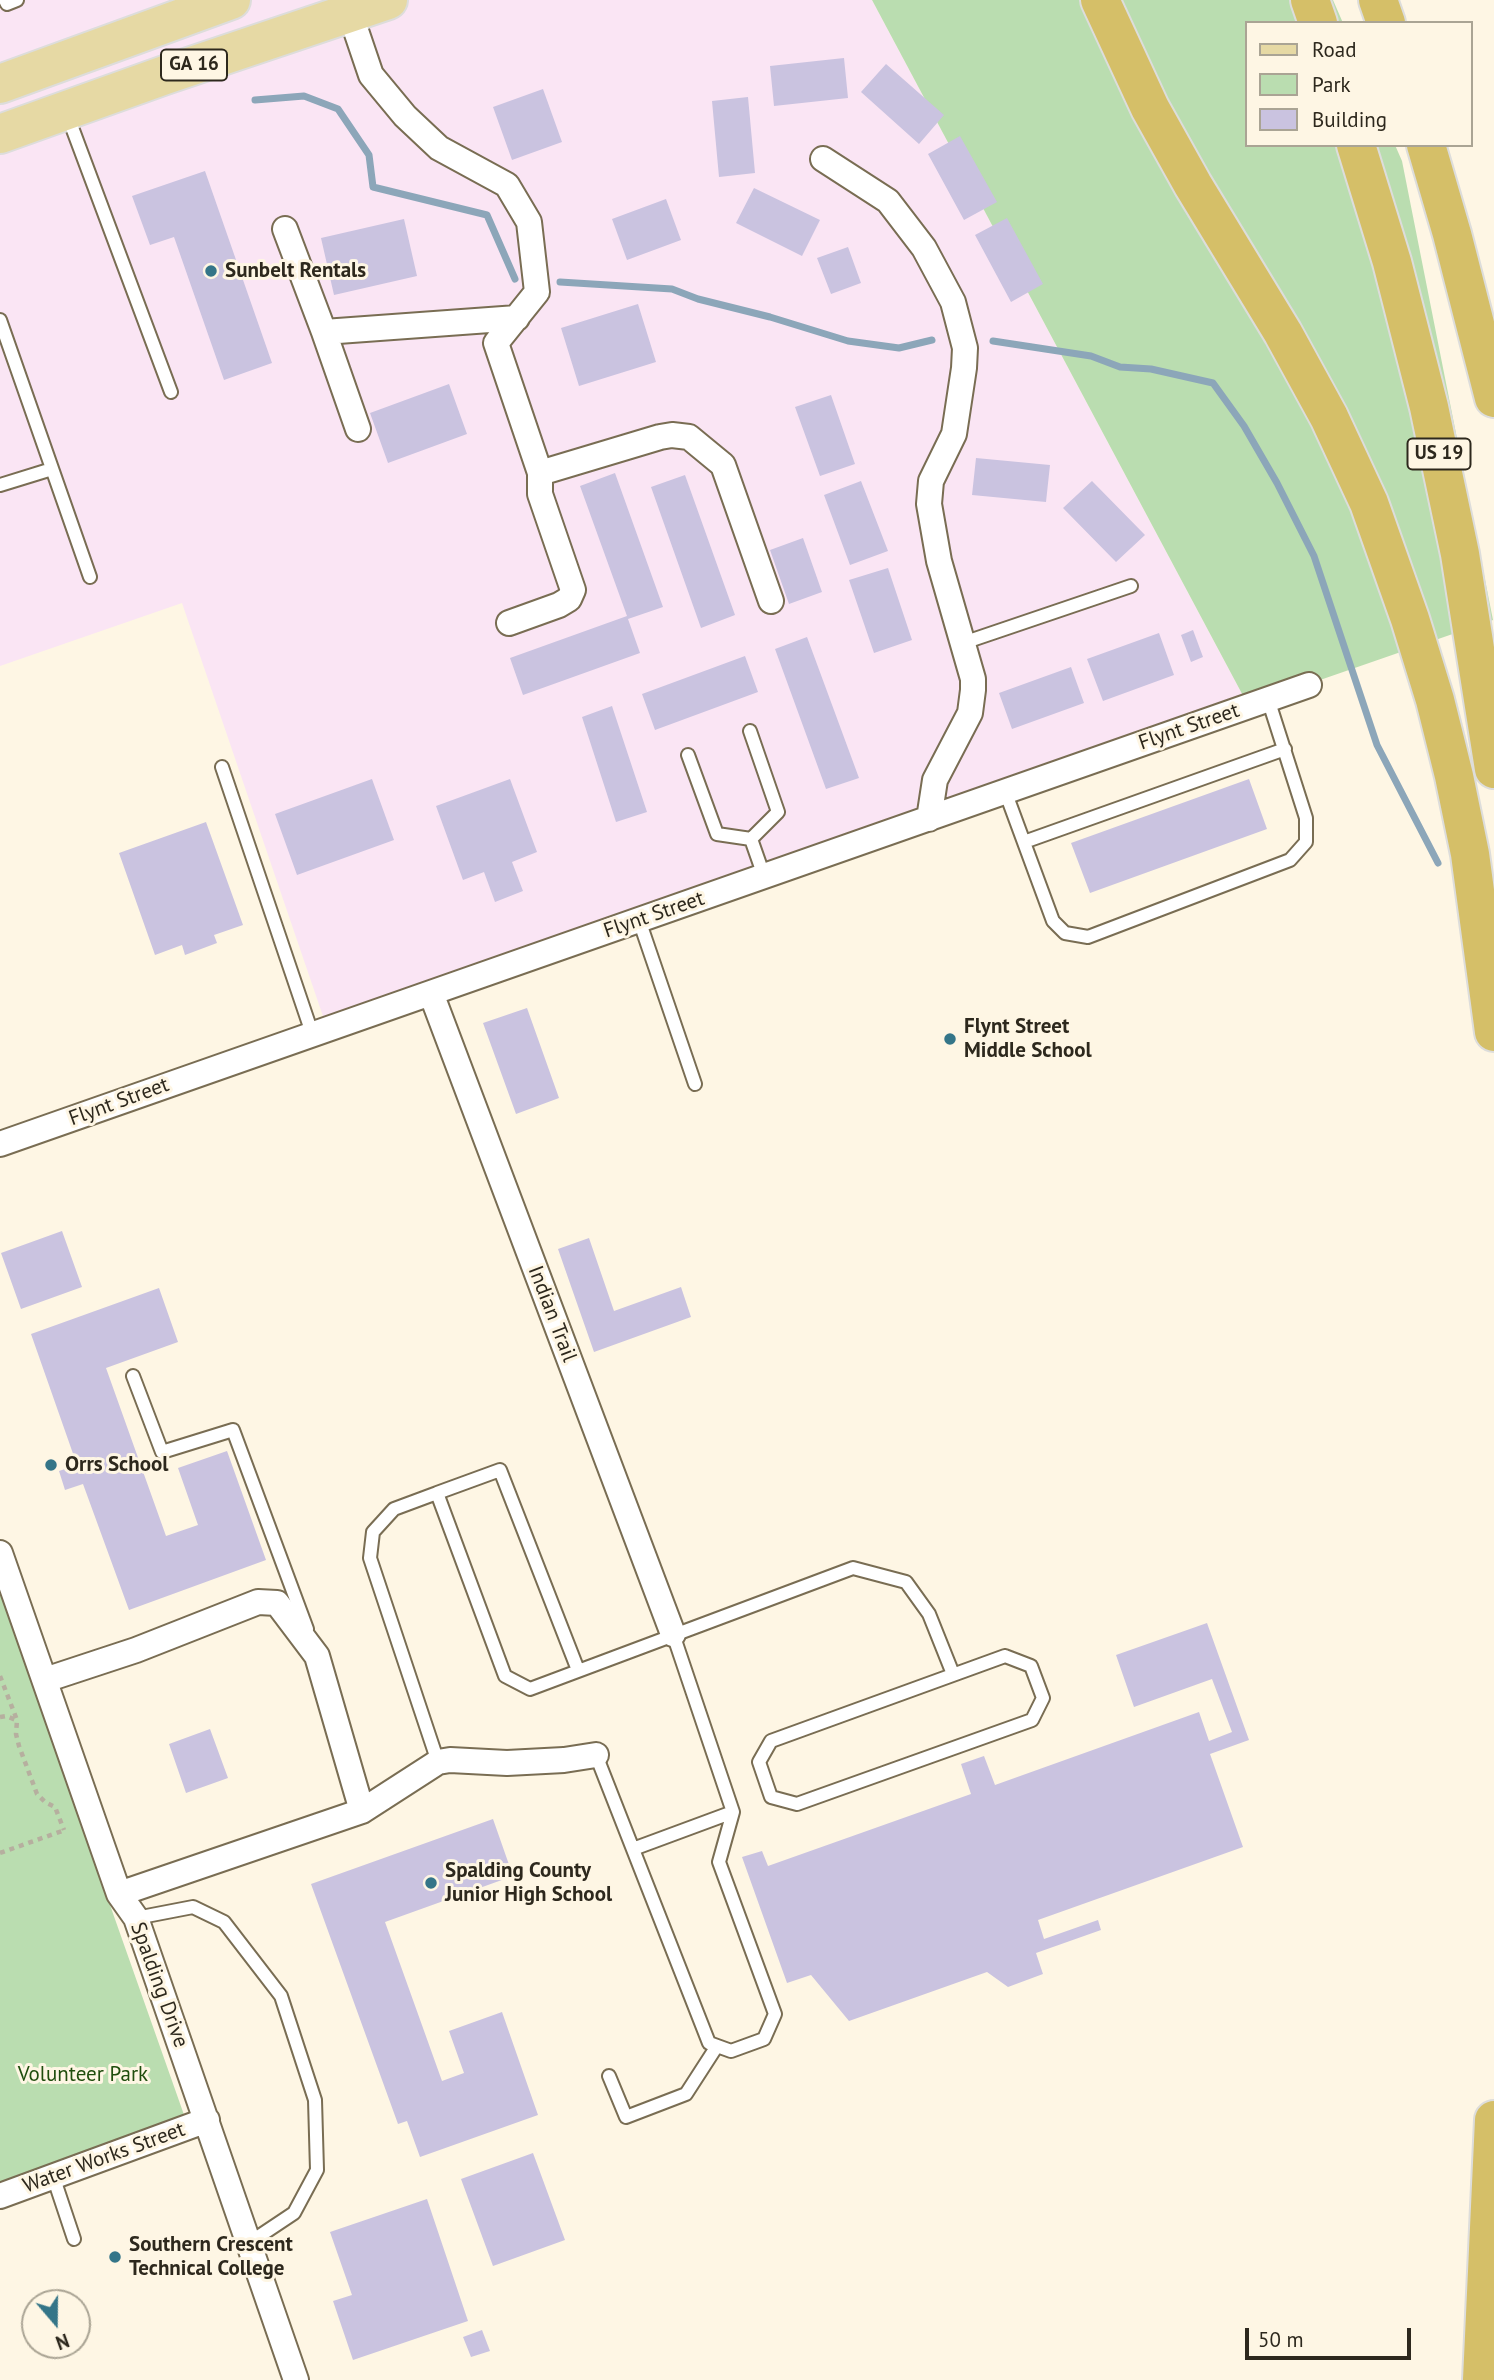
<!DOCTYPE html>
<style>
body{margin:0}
#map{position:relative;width:1494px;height:2380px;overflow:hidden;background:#fef6e4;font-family:"PT Sans",sans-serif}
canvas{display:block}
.legend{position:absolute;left:1245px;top:21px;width:228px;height:126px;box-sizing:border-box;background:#fef6e4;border:2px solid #aaa494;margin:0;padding:9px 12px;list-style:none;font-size:21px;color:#2d281d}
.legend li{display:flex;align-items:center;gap:14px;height:35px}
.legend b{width:35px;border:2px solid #aaa494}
.north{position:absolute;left:21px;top:2289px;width:70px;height:70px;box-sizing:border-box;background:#fef6e4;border:2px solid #aaa494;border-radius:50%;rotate:160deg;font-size:19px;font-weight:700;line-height:28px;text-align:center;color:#2d281d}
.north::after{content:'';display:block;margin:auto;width:24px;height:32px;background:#347588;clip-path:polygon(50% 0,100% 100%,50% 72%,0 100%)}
.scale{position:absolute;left:1245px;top:2328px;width:166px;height:32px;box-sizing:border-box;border:4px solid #2d281d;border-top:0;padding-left:9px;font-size:21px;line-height:24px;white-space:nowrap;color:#2d281d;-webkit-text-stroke:5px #fef6e4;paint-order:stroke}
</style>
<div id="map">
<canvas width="1494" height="2380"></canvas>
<ul class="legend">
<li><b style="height:9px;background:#e6d9a4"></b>Road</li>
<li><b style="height:19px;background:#baddb0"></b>Park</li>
<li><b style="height:19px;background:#cac3e0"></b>Building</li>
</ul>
<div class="north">N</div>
<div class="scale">50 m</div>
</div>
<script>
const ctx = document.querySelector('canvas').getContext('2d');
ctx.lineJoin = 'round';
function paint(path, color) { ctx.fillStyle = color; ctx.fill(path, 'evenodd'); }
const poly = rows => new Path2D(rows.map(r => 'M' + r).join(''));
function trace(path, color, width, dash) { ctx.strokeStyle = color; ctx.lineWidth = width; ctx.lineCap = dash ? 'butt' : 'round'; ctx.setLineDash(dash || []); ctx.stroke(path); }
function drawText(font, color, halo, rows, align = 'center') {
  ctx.font = font + ' "PT Sans",sans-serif'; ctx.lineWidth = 6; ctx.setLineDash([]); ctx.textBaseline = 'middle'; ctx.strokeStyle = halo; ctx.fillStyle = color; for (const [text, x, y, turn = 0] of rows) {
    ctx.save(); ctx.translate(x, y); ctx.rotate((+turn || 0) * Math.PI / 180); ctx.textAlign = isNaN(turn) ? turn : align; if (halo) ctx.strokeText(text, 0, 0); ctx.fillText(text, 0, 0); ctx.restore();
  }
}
const commercial = poly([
 [0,0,872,0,1248,705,327,1028,182,603,0,666]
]);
const green = poly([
 [872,0,1333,0,1343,23,1247,23,1247,145,1395,145,1402,161,1493,620,1248,705],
 [0,1593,189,2129,0,2195]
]);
const stream = poly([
 [255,100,304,96,338,109,369,155,373,187,487,215,515,279],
 [560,282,672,289,698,299,770,317,848,341,899,348,932,340],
 [993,341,1091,356,1120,367,1151,369,1213,383,1244,426,1277,483,1314,556,1377,745,1438,863]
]);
const building = poly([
 [844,58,848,98,774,106,770,66],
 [886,64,944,115,919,144,861,92],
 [543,89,562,142,512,160,493,107],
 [748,97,755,173,719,177,712,101],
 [960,136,997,202,964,220,928,154],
 [205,171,272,363,224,380,174,237,150,245,132,196],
 [754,188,820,220,802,256,736,223],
 [666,199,681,240,627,260,612,219],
 [1007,218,1043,284,1011,302,975,235],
 [404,219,417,276,334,295,321,238],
 [848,247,861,283,831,294,817,258],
 [638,304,656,362,579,386,561,328],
 [449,384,467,434,388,463,370,413],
 [831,395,855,464,820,476,795,407],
 [976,458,1050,465,1046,502,972,495],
 [615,473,663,607,628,619,640,653,523,695,510,658,627,616,580,486],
 [685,475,735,615,701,628,651,487],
 [861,481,888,551,850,565,824,495],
 [1092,481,1145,535,1116,562,1063,508],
 [803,538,822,592,789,604,770,550],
 [888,568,912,640,874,653,849,580],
 [1193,630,1203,657,1191,662,1181,635],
 [1159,633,1174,675,1103,701,1087,659],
 [807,637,859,778,826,789,775,649],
 [745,656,758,692,655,730,642,694],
 [1071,667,1084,703,1012,729,999,693],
 [612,706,647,812,616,822,582,717],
 [372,779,394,840,297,875,275,814],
 [510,779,537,852,512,862,523,891,495,902,484,872,463,880,436,806],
 [1249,779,1267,829,1090,893,1071,843],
 [206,822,243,925,214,935,217,943,185,955,182,945,155,955,119,853],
 [527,1008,559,1098,516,1114,483,1023],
 [62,1231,82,1287,21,1309,1,1253],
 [589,1238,614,1311,681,1287,691,1317,594,1352,558,1249],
 [159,1288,178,1342,106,1368,166,1536,198,1525,178,1468,227,1451,266,1560,129,1610,83,1484,65,1490,59,1471,77,1465,31,1334],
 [1207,1623,1249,1740,1210,1754,1243,1847,1038,1920,1044,1939,1098,1920,1101,1930,1036,1953,1043,1974,1008,1987,987,1972,849,2021,811,1975,787,1983,742,1857,762,1851,768,1866,971,1794,961,1764,984,1756,995,1785,1199,1712,1209,1741,1232,1732,1212,1679,1134,1707,1116,1655],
 [210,1729,228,1778,186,1793,169,1744],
 [493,1819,513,1876,385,1922,442,2081,464,2073,449,2031,502,2012,538,2115,420,2157,407,2121,398,2124,311,1884],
 [533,2153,565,2240,493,2266,461,2179],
 [427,2199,468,2321,353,2360,333,2301,352,2295,330,2232],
 [482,2330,490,2351,471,2357,463,2337]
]);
const path = poly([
 [0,1676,17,1720,16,1734,19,1746,37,1794,45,1802,55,1807,64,1830],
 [0,1717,6,1716,16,1720],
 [0,1853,65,1830]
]);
const service = poly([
 [5,0,7,4,17,0],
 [67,114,171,392],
 [0,320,90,577],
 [0,485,52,469],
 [963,643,1131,586],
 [750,731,778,812,751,839],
 [688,755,717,834,751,839,764,876],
 [222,767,312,1033],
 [1005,791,1053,921,1065,933,1088,937,1290,860,1306,842,1306,818,1268,699],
 [1024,842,1285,749],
 [639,920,695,1084],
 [133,1376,162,1452,233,1430,307,1629],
 [437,1493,394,1509,373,1532,370,1558,438,1762],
 [1005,1656,1031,1666,1043,1698,1032,1720,797,1804,771,1797,759,1762,771,1741,1005,1656],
 [578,1670,500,1470,437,1493,505,1676,530,1689,853,1568,906,1582,929,1614,953,1674],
 [596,1755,709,2043,731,2051,764,2039,775,2014,719,1862,733,1812,673,1634],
 [633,1849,733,1812],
 [136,1918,193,1907,224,1922,281,1996,315,2100,317,2170,294,2213,249,2243],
 [609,2076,626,2117,686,2094,717,2046],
 [53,2176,74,2239]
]);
const minor = poly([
 [350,13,371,75,405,116,439,148,507,185,529,222,537,292,496,343,540,473,660,437,672,435,689,437,723,465,771,601],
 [823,159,888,201,924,248,953,302,965,348,964,368,954,434,931,481,929,504,939,561,973,679,973,690,970,713,935,780,929,819],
 [285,229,324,332],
 [358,429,324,332,517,318],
 [509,623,559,605,569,599,573,590,540,494,540,473],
 [431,993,673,1634],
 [0,1144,1309,685],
 [0,1553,119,1894,136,1918,296,2380],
 [45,1680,136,1650,258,1602,277,1603,317,1656,362,1811],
 [119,1894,362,1811,438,1762,450,1760,507,1763,564,1760,596,1755],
 [0,2196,207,2120]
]);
const primary = poly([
 [0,84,231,0],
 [0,134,165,75,388,0]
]);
const motorway = poly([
 [1100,0,1150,108,1193,185,1283,333,1329,417,1369,503,1410,619,1435,700,1454,776,1470,854,1494,1032],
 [1310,0,1318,23],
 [1378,0,1386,23],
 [1356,145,1392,262,1429,407,1460,554,1494,769],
 [1426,145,1452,234,1494,398],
 [1482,2380,1494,2120]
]);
const markers = [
 [211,271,7,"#347588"],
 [950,1039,7,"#347588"],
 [51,1465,7,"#347588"],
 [431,1883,7,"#347588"],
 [115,2257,7,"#347588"]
];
const shields = [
 [194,65,66],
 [1439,454,63]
];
const shieldNames = [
 ["GA 16",194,65],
 ["US 19",1439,454]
];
const poiNames = [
 ["Sunbelt Rentals",225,271],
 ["Flynt Street",964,1027],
 ["Middle School",964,1051],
 ["Orrs School",65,1465],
 ["Spalding County",445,1871],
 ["Junior High School",445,1895],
 ["Southern Crescent",129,2245],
 ["Technical College",129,2269]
];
const streetNames = [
 ["Flynt Street",1189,727,-19],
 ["Flynt Street",654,915,-19],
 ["Flynt Street",119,1102,-20],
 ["Indian Trail",552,1314,69],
 ["Spalding Drive",159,1985,70],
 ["Water Works Street",104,2158,-20]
];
const parkNames = [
 ["Volunteer Park",83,2075]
];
paint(commercial, '#fae5f4');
paint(green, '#baddb0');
trace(stream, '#8ca6b9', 7);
paint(building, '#cac3e0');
trace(service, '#796d53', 16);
trace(minor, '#796d53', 28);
trace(primary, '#dddddb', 42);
trace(motorway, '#dddddb', 42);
trace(path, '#b6af9f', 4.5, [5, 5]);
trace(service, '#fff', 12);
trace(minor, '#fff', 24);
trace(primary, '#e6d9a4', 38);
trace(motorway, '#d5bf68', 38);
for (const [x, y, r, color] of markers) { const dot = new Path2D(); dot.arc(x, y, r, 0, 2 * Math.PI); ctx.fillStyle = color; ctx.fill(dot); trace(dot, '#fef6e4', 2.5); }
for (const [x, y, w] of shields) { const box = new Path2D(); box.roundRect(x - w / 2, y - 15.5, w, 31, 5); ctx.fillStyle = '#fef6e4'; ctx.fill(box); trace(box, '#2d281d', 2); }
drawText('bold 19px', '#2d281d', null, shieldNames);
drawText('bold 21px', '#2d281d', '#fef6e4', poiNames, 'left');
drawText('21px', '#2d281d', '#fef6e4', streetNames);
drawText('21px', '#204e0e', '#fef6e4', parkNames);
</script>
